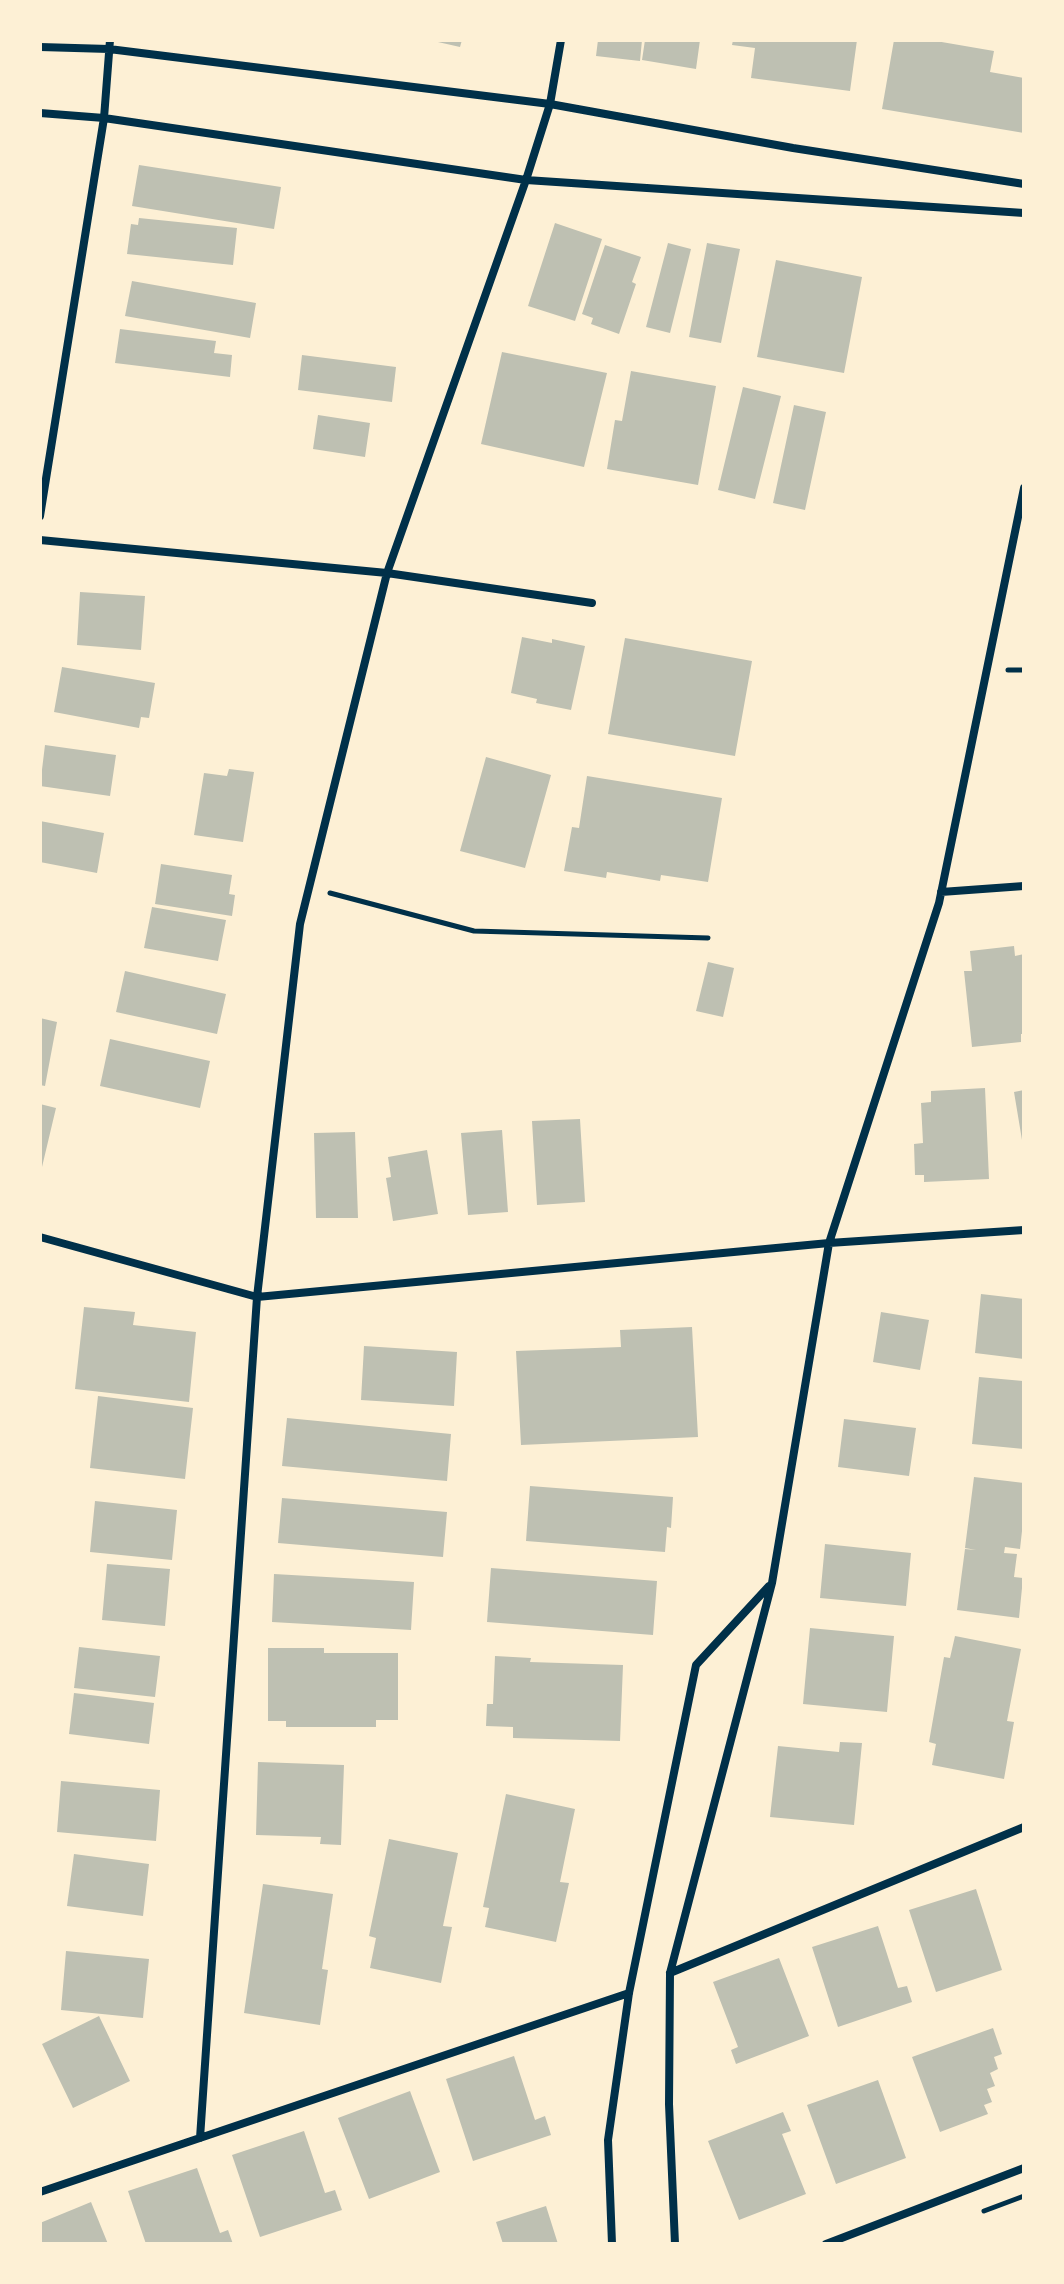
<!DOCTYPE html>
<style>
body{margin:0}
#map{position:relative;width:1064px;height:2284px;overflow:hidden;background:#fdf0d5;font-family:Arial,sans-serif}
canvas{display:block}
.frame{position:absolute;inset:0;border:42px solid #fdf0d5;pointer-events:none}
</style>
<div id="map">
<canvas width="1064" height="2284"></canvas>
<div class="frame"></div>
</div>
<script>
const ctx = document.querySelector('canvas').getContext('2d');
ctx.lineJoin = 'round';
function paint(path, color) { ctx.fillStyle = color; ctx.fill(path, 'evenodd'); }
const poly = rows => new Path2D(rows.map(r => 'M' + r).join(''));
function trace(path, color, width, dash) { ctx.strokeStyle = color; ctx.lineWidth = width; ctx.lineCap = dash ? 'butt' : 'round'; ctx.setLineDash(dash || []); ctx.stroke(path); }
const building = poly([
 [429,40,462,40,460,47],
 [598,40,642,40,640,61,596,56],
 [645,40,700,40,696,69,642,60],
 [733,40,857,40,850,91,751,78,755,48,732,45],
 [894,40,930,40,994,51,990,72,1024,78,1024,133,882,109],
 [139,165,281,187,274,229,132,206],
 [139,218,237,228,233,265,127,254,131,224,138,225],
 [555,223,602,239,575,321,528,306],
 [668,243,691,249,670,333,646,327],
 [707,243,740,249,721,343,689,337],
 [605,245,641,257,632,282,636,284,619,334,591,324,593,318,582,314],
 [776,260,862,277,844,373,757,357],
 [132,281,256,303,250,338,125,316],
 [120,329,216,341,214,353,232,355,230,377,115,363],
 [502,352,607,373,584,467,481,444],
 [302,355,396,367,392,402,298,390],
 [631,371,716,386,698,485,607,469,615,420,622,421],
 [743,387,781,396,755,499,718,490],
 [794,405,826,412,805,510,773,503],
 [318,415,370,423,365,457,313,449],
 [80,592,145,596,141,650,77,645],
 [522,637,552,643,552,639,585,646,571,710,536,703,537,699,511,693],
 [625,638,752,661,735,756,608,734],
 [62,667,155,683,149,718,141,717,139,728,54,712],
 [45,745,116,755,110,796,40,786],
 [486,757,551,775,525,868,460,851],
 [229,769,254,772,243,842,194,835,204,773,227,776],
 [587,776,722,798,708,882,661,875,660,881,607,872,606,878,564,871,572,827,579,828],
 [40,821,104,833,97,873,40,862],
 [161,864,232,875,229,894,235,895,232,916,155,904],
 [152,907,226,920,218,961,144,948],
 [1014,946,1015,956,1024,954,1024,1034,1021,1034,1021,1042,972,1047,964,971,972,971,970,951],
 [708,962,734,968,723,1017,696,1011],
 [125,971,226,994,217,1034,116,1012],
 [40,1018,57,1022,45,1086,40,1085],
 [110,1039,210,1061,200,1108,100,1086],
 [985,1088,989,1179,924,1182,924,1175,915,1175,914,1144,923,1143,921,1103,931,1102,931,1091],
 [1024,1090,1024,1140,1022,1140,1014,1092],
 [40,1104,56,1108,42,1167,40,1166],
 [580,1119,585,1202,537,1205,532,1121],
 [502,1130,508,1212,468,1215,461,1133],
 [355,1132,358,1218,316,1218,314,1133],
 [427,1150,438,1214,393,1221,386,1178,391,1177,388,1157],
 [981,1294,1024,1299,1024,1359,975,1353],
 [84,1307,135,1312,133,1325,196,1332,189,1402,75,1389],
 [881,1312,929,1320,920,1370,873,1362],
 [692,1327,698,1437,521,1445,516,1351,621,1347,620,1330],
 [364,1346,457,1352,454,1406,361,1400],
 [979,1377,1023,1381,1022,1399,1024,1399,1024,1449,972,1444],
 [98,1396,193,1408,185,1479,90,1468],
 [287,1418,451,1434,447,1481,282,1466],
 [844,1419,916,1428,909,1476,838,1467],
 [974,1477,1024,1483,1024,1513,1020,1549,1005,1547,1004,1553,1017,1554,1014,1577,1023,1578,1019,1618,957,1610,965,1549,976,1550,965,1548],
 [530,1486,673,1497,671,1528,667,1527,665,1552,526,1541],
 [282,1498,447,1512,443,1557,278,1543],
 [95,1501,177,1510,172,1560,90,1552],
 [825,1544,911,1553,906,1606,820,1598],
 [107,1564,170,1569,165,1626,102,1620],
 [491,1568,657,1581,653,1635,487,1622],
 [274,1574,414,1582,411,1630,272,1622],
 [810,1628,894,1636,887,1712,803,1704],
 [955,1636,1021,1649,1007,1721,1014,1722,1004,1779,932,1765,936,1744,929,1742,944,1657,950,1658],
 [79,1647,160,1656,155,1697,74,1688],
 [268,1648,324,1648,324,1653,398,1653,398,1720,376,1720,376,1727,286,1727,286,1721,268,1721],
 [495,1656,531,1658,530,1662,623,1665,620,1741,513,1738,513,1727,486,1726,487,1704,493,1704],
 [74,1693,154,1703,149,1744,69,1734],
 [840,1742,862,1743,854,1825,770,1817,778,1746,839,1752],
 [258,1762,344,1765,341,1845,320,1844,321,1837,256,1835],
 [61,1781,160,1790,156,1841,57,1832],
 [506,1794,575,1809,560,1882,569,1883,556,1942,485,1927,489,1908,483,1907],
 [389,1839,458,1853,443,1926,452,1927,441,1983,370,1968,376,1938,369,1936],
 [74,1854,149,1864,143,1916,67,1906],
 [263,1884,333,1894,322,1969,328,1970,320,2025,244,2013],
 [976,1889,1002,1970,936,1992,909,1910],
 [878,1926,898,1988,907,1986,912,2002,838,2027,812,1947],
 [66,1951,149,1959,143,2018,61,2010],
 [779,1958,809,2036,736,2064,731,2050,738,2047,713,1982],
 [99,2016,130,2081,73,2108,42,2044],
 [993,2028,1002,2054,994,2057,998,2069,990,2073,995,2086,987,2089,992,2102,984,2105,988,2114,940,2132,912,2057],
 [514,2056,535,2120,545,2116,551,2135,473,2161,446,2079],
 [878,2080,906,2158,836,2184,807,2105],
 [410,2091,440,2172,369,2199,338,2118],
 [783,2112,791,2131,782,2134,806,2194,739,2220,708,2141],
 [304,2131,325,2193,335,2190,342,2210,260,2237,232,2155],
 [197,2168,220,2233,228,2230,233,2244,146,2244,128,2191],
 [91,2202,108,2244,40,2244,40,2223],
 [546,2206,558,2244,503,2244,496,2222]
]);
const path = poly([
 [1008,670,1024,670],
 [330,893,474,931,708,938],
 [984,2211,1024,2196]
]);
const minor = poly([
 [40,47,109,49,550,104,793,148,1024,184],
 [40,113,104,118,526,180,1024,213],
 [40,516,104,118,110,40],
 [40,540,387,573,592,603],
 [941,892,1024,886],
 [40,1237,257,1297,829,1243,1024,1230],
 [670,1973,1024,1827],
 [200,2138,257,1297,300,924,387,573,526,180,550,104,561,40],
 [40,2192,629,1993],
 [612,2244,608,2140,629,1993,696,1665,769,1586],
 [675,2244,669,2104,670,1973,772,1583,829,1243,939,903,1024,488],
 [826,2244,1024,2168]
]);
paint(building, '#bec0b2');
trace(path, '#003049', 5);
trace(minor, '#003049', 8);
</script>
